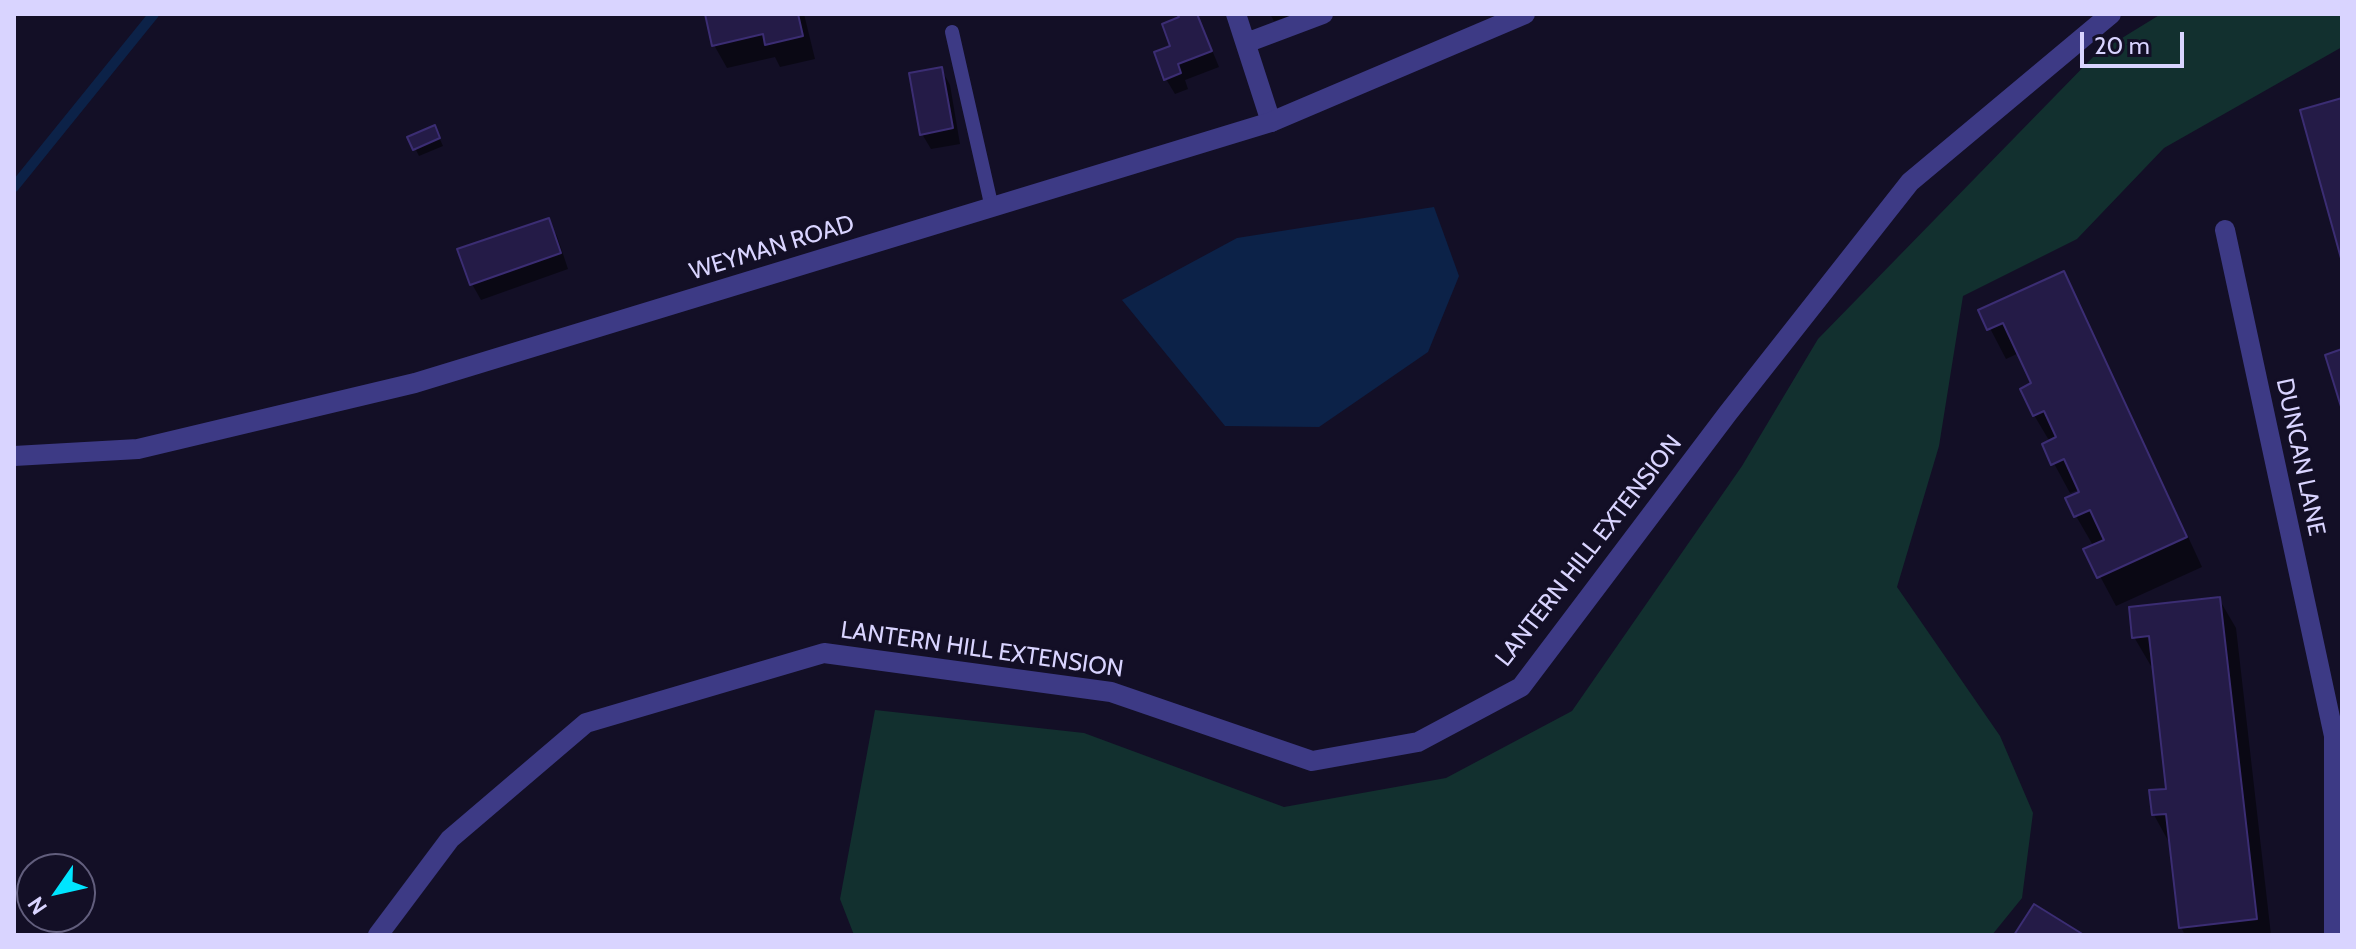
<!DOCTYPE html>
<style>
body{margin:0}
#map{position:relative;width:2356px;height:949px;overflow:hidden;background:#130f26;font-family:Cabin,sans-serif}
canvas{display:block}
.frame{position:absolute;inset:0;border:16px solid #d9d4ff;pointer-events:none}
.north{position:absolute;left:16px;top:853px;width:80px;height:80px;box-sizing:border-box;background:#130f26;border:2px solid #625e7d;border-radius:50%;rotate:236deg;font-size:22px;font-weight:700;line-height:32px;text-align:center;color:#d9d4ff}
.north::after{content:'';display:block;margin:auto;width:28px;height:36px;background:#00e5ff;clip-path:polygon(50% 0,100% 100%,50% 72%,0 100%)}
.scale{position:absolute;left:2080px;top:32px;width:104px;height:36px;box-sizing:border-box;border:4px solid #d9d4ff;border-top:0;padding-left:10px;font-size:24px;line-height:28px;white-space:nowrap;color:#d9d4ff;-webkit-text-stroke:6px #130f26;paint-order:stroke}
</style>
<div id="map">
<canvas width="2356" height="949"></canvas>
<div class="frame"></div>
<div class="north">N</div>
<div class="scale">20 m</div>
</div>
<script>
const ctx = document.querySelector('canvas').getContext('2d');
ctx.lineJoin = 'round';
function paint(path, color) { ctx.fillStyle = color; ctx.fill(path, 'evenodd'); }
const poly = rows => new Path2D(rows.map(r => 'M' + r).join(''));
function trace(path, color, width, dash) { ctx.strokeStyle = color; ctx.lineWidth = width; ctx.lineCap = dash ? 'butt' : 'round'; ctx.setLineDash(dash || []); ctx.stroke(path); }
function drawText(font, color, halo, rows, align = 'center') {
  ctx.font = font + ' Cabin,sans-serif'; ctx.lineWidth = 6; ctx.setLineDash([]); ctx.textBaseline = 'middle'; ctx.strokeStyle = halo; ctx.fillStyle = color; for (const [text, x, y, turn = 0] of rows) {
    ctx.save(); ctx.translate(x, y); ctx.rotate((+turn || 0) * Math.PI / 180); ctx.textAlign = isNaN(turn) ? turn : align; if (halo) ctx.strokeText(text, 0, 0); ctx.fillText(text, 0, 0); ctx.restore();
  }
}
const green = poly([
 [2161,14,2342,14,2342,47,2164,148,2077,239,1963,296,1939,446,1897,587,2000,736,2033,813,2022,898,1992,935,854,935,840,899,875,710,1084,733,1284,807,1446,778,1572,711,1742,466,1818,339,2096,54]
]);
const water = poly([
 [1434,207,1459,276,1428,352,1319,427,1225,426,1122,300,1237,238]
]);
const shadow = poly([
 [707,14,804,14,815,59,780,67,775,57,727,68,714,45],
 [1180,14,1197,14,1219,67,1185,80,1188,89,1175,94,1166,79,1181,19],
 [1270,14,1296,14,1274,21],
 [941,69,950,85,960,144,931,149,922,134],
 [438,135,443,146,419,156,410,138],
 [548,220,557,236,568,269,481,300,472,284],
 [2063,274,2080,303,2202,567,2116,606,2086,550,2094,547,2076,516,2080,489,2070,493,2044,445,2050,442,2034,415,2034,384,2019,353,2006,359,1981,311],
 [2219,599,2236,628,2271,935,2185,935,2181,927,2170,844,2154,815,2168,790,2154,666,2151,666,2134,637]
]);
const stream = poly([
 [14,187,154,14]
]);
const building = poly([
 [705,14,798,14,803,36,765,45,763,34,712,46,705,14],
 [1177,14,1197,14,1212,51,1178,64,1181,73,1164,80,1154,52,1170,46,1162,24,1179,17,1177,14],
 [942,67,953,128,920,135,909,73,942,67],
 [2342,98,2342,262,2300,110,2342,98],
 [435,125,440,138,413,150,407,137,435,125],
 [549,218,561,253,470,285,457,249,549,218],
 [2064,271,2187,537,2097,578,2083,549,2104,540,2090,510,2074,517,2065,498,2079,492,2064,459,2051,465,2042,444,2056,437,2044,411,2033,416,2020,389,2031,383,2003,323,1987,330,1978,310,2064,271],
 [2342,349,2342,410,2325,355,2342,349],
 [2220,597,2257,919,2179,928,2166,814,2152,815,2149,790,2166,789,2149,636,2132,638,2129,607,2220,597],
 [2034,904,2084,935,2014,935,2034,904]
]);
const service = poly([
 [952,32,992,208]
]);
const minor = poly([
 [1236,14,1271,122],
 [1246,43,1323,14],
 [2225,230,2334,736,2334,935],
 [378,935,450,839,586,723,824,653,1111,692,1312,761,1418,742,1521,687,1728,413,1910,182,2111,14]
]);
const tertiary = poly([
 [14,456,138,449,415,383,1271,122,1525,14]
]);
const streetNames = [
 ["WEYMAN ROAD",772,248,-17],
 ["DUNCAN LANE",2300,457,78],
 ["LANTERN HILL EXTENSION",1589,551,-52],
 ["LANTERN HILL EXTENSION",982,650,8]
];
paint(green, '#12302f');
paint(water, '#0c2248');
paint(shadow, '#0007');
trace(stream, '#0c2248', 10);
paint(building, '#241b47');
trace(building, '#3b2d73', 2);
trace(service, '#3d3a85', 14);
trace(minor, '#3d3a85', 20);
trace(tertiary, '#3d3a85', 20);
drawText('24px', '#d9d4ff', '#130f26', streetNames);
</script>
